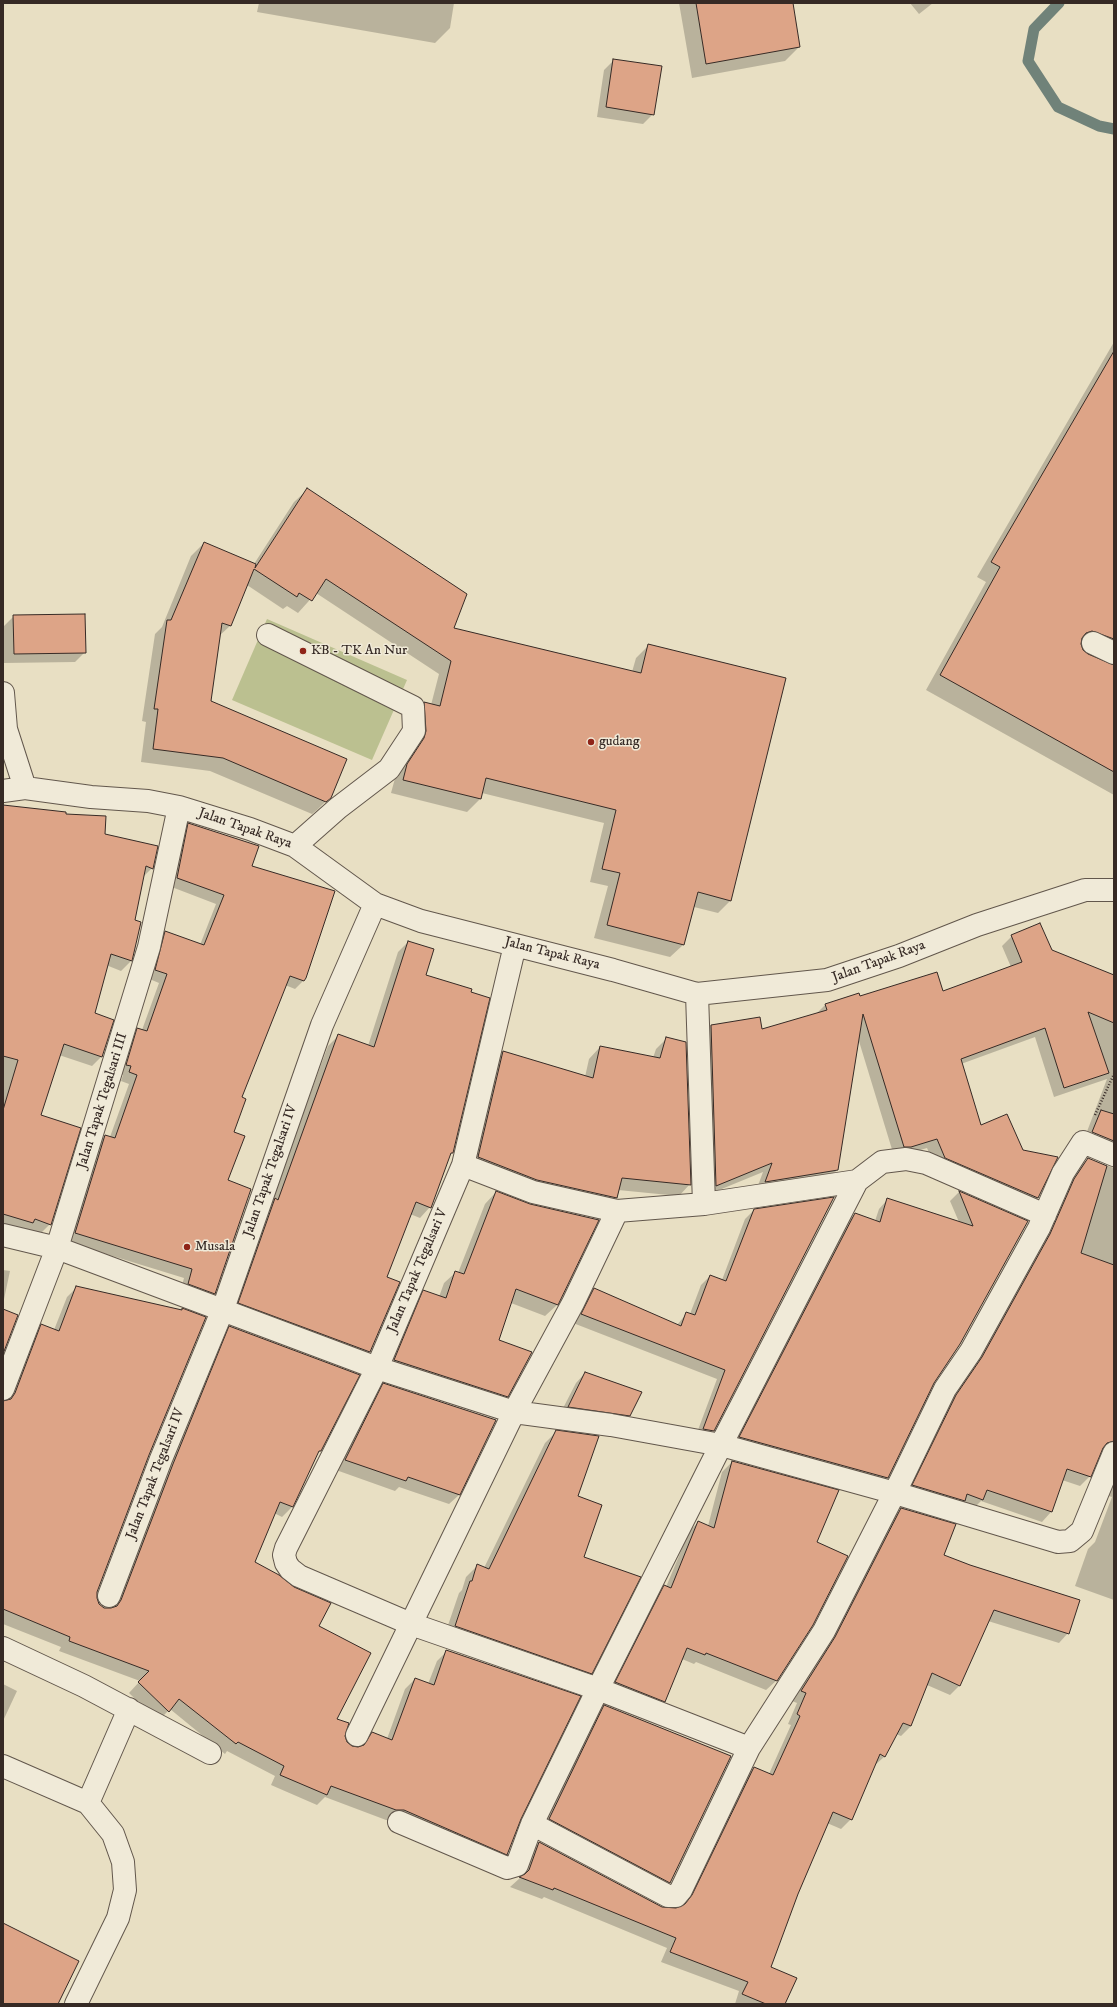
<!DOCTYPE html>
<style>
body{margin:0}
#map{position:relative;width:1117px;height:2007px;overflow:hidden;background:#e8dfc3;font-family:"IM FELL DW Pica",serif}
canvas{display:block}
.frame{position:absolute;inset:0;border:4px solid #362a25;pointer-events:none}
</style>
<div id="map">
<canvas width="1117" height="2007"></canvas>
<div class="frame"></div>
</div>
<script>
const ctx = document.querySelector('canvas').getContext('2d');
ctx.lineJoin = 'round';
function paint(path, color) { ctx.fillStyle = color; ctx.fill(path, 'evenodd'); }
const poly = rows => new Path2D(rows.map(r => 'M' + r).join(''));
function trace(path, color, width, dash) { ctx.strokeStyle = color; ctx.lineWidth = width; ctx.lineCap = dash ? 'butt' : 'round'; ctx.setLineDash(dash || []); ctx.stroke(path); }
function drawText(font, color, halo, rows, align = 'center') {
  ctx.font = font + ' "IM FELL DW Pica",serif'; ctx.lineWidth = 3; ctx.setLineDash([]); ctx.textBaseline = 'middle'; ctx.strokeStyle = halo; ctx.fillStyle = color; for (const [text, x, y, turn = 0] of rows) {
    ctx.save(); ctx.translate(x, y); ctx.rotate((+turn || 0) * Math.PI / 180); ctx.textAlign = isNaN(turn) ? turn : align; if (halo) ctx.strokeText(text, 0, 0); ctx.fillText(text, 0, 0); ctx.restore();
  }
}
const green = poly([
 [267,619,407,680,372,760,232,700]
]);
const shadow = poly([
 [259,3,454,3,450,28,435,43,257,12],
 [679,3,792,3,799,47,785,61,692,78],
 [910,3,933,3,919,14],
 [614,60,653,114,643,124,597,117,604,70],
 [1114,342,1114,795,926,690,986,582,977,577],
 [1080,645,1110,661,1112,666,1082,651],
 [307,490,452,628,632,672,636,658,649,645,731,900,718,913,694,907,683,945,670,957,594,938,608,886,590,882,604,823,482,793,480,799,467,812,391,793,412,716,424,703,431,705,439,674,316,593,298,613,287,606,283,609,247,585,230,626,219,636,210,702,330,797,317,810,312,814,210,771,141,762,146,722,142,721,155,634,162,627,191,556,204,543,254,564,294,502],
 [14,616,85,652,75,662,4,663,4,626],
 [3,806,64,815,104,835,152,868,142,878,134,921,140,923,131,961,121,971,106,965,94,1014,102,1056,92,1066,59,1055,40,1116,50,1224,40,1234,26,1229,23,1232,3,1226],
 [189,824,251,866,304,980,295,989,285,985,241,1098,233,1132,214,1293,206,1302,180,1293,184,1278,67,1242,96,1144,105,1136,110,1137,129,1084,121,1081,123,1075,118,1073,129,1037,138,1029,142,1030,159,983,147,978,157,941,165,932,200,945,216,904,169,886,180,833],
 [1012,936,1114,976,1114,1157,1083,1142,1107,1079,1054,1097,1035,1037,961,1064,980,1127,1022,1151,1057,1158,1037,1198,1028,1207,935,1167,927,1148,900,1156,894,1156,858,1038,837,1170,827,1180,756,1191,763,1172,707,1195,701,1035,711,1025,759,1019,761,1031,816,1014,825,1005,860,998,943,992,1011,967,1002,946],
 [408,942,425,975,452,1153,449,1155,430,1207,420,1218,410,1214,386,1278,369,1352,359,1362,229,1313,328,1046,339,1035,368,1046,398,952],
 [667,1038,690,1184,679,1196,618,1190,616,1198,605,1209,467,1168,492,1063,503,1052,585,1077,589,1059,600,1047,653,1058,656,1049],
 [1088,1159,1114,1168,1114,1455,1109,1451,1102,1450,1090,1476,1080,1486,1062,1480,1051,1512,1042,1522,981,1501,973,1509,904,1495,946,1406,1065,1190,1078,1168],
 [496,1192,530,1205,598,1220,557,1305,545,1316,511,1303,497,1341,507,1396,496,1408,383,1372,412,1303,424,1292,439,1297,444,1283,456,1272,458,1273,485,1204],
 [959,1192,1027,1222,933,1383,887,1478,878,1487,731,1446,846,1223,855,1214,875,1221,879,1209,888,1199,959,1222,950,1201],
 [832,1198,713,1430,704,1440,695,1438,717,1379,573,1323,585,1298,594,1289,677,1325,687,1313,690,1314,701,1285,710,1276,722,1280,745,1219,754,1210],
 [3,1270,10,1271,3,1304],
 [77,1287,181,1311,182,1309,148,1454,96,1591,96,1598,98,1604,105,1609,112,1609,163,1474,220,1337,230,1327,320,1451,317,1454,292,1507,282,1517,274,1513,253,1563,318,1626,336,1719,346,1743,351,1747,360,1748,373,1733,387,1739,405,1689,415,1679,428,1684,437,1661,447,1651,520,1818,507,1854,497,1864,394,1820,386,1820,325,1797,317,1805,271,1785,275,1776,227,1751,225,1754,170,1709,158,1721,129,1693,140,1681,59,1651,61,1647,3,1624,3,1402,6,1402,31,1336,41,1326,54,1330,67,1297],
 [585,1373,629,1415,619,1425,559,1416,576,1383],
 [384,1384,495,1420,459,1495,449,1504,399,1487,395,1491,336,1470,374,1394],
 [557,1431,577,1497,583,1557,591,1673,580,1684,444,1637,459,1593,462,1590,466,1577,477,1566,484,1568,545,1443],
 [732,1462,816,1542,776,1681,766,1690,696,1662,694,1664,682,1659,664,1701,654,1711,606,1692,655,1596,665,1586,666,1587,689,1532,698,1522,708,1526,722,1472],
 [1114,1471,1114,1600,1075,1586,1088,1549,1095,1542,1112,1497,1105,1495],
 [901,1509,943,1555,1068,1633,1059,1643,988,1621,960,1685,950,1695,927,1685,911,1726,901,1736,896,1734,884,1757,874,1766,851,1819,841,1829,827,1823,797,1894,770,1967,784,2004,735,2004,739,1991,661,1962,667,1948,544,1897,542,1899,510,1887,520,1878,529,1853,539,1843,662,1908,677,1909,683,1907,744,1778,754,1768,769,1774,791,1725,788,1724,797,1703,792,1701,891,1519],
 [3,1684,17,1691,3,1721],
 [604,1706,670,1883,660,1892,539,1829,595,1716]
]);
const stream = poly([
 [1059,3,1034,29,1028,61,1058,107,1099,126,1114,129]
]);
const building = poly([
 [696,3,793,3,800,47,706,64,696,3],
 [613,59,662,66,654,115,606,107,613,59],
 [1114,351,1114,639,1092,631,1086,633,1082,638,1081,644,1083,650,1088,654,1114,665,1114,772,940,675,1000,567,991,562,1114,351],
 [307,488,467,594,454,628,641,673,648,644,786,678,731,901,698,892,684,945,607,925,620,873,602,869,616,810,486,778,481,799,403,780,407,764,424,738,426,731,424,702,440,706,451,661,326,579,312,601,299,593,297,597,254,569,231,626,222,623,211,701,347,759,331,798,326,802,223,758,153,749,158,709,154,709,167,620,171,620,204,542,256,564,255,568,307,488],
 [85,614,86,653,14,654,13,615,85,614],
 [3,805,66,812,66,814,106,816,105,834,158,846,153,869,146,866,135,920,141,922,132,961,111,954,95,1013,114,1020,102,1057,64,1044,41,1115,81,1128,51,1225,35,1219,33,1223,3,1214,3,1110,18,1060,3,1056,3,805],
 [188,823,259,846,252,866,335,891,306,978,304,981,290,976,242,1097,246,1099,234,1132,245,1136,228,1180,251,1189,215,1294,188,1284,192,1269,75,1233,105,1135,115,1138,137,1075,129,1072,131,1066,126,1065,137,1028,147,1031,167,974,155,970,165,931,204,945,224,895,177,878,188,823],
 [1040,923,1052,950,1114,975,1114,1023,1088,1012,1109,1073,1064,1088,1045,1028,961,1059,981,1125,1007,1114,1023,1150,1058,1157,1038,1198,945,1158,937,1139,911,1147,904,1147,863,1014,838,1170,765,1182,772,1163,716,1186,711,1025,760,1017,762,1029,827,1010,825,1004,859,993,860,996,937,972,943,991,1022,962,1011,935,1040,923],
 [408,941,434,949,426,975,472,989,471,992,490,998,453,1153,451,1153,431,1208,416,1202,387,1277,400,1282,370,1352,238,1303,275,1198,278,1200,338,1034,374,1047,408,941],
 [666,1037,686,1042,691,1185,622,1178,617,1198,537,1180,478,1157,503,1051,593,1078,600,1046,660,1058,666,1037],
 [1101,1110,1114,1114,1114,1141,1092,1132,1101,1110],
 [1088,1158,1107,1166,1081,1253,1114,1265,1114,1441,1107,1443,1103,1448,1091,1477,1067,1469,1052,1512,987,1490,983,1500,967,1494,965,1501,912,1485,956,1395,982,1357,1050,1234,1074,1179,1088,1158],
 [496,1191,530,1204,599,1220,558,1305,516,1289,499,1340,532,1352,508,1397,394,1360,423,1290,446,1298,455,1271,464,1274,496,1191],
 [959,1191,1028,1221,960,1344,934,1383,888,1478,739,1437,855,1213,880,1222,887,1198,973,1226,959,1191],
 [834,1197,714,1431,703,1429,725,1370,581,1314,594,1288,681,1326,686,1312,695,1315,710,1275,726,1281,754,1209,834,1197],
 [76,1286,182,1310,182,1308,206,1317,149,1455,97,1592,97,1598,99,1604,104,1608,111,1608,117,1606,121,1600,173,1464,229,1326,360,1375,321,1451,319,1451,293,1507,280,1502,255,1562,279,1575,294,1587,331,1603,319,1626,371,1653,337,1719,349,1723,345,1736,347,1742,352,1746,358,1747,364,1745,372,1732,392,1740,415,1678,434,1685,446,1650,581,1696,521,1819,507,1855,404,1810,396,1810,331,1786,327,1795,280,1775,284,1766,238,1742,236,1744,179,1699,169,1712,138,1682,149,1671,69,1641,70,1637,3,1609,3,1401,11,1399,15,1393,41,1324,59,1331,76,1286],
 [3,1309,18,1315,3,1354,3,1309],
 [585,1372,642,1392,630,1416,568,1407,585,1372],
 [383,1383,496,1420,460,1495,408,1477,406,1481,345,1460,383,1383],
 [556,1430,599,1436,578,1496,602,1505,584,1557,641,1577,592,1674,455,1626,470,1581,472,1581,477,1564,489,1569,556,1430],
 [732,1461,839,1490,817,1542,848,1556,813,1625,777,1681,706,1653,705,1655,687,1648,665,1702,615,1682,664,1585,671,1588,698,1521,714,1528,732,1461],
 [901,1508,956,1524,944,1555,970,1565,1080,1600,1069,1634,994,1610,960,1686,932,1673,911,1726,903,1723,885,1757,880,1754,852,1820,833,1812,798,1894,771,1967,797,1978,785,2004,766,2004,742,1994,748,1982,670,1952,676,1938,554,1888,553,1890,519,1877,525,1874,529,1870,539,1842,662,1907,676,1908,685,1904,692,1895,754,1767,773,1775,800,1716,797,1714,806,1693,801,1691,835,1637,901,1508],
 [604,1705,731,1756,670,1883,549,1819,604,1705],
 [3,1923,79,1961,58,2004,3,2004,3,1923]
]);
const path = poly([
 [1095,1115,1114,1074]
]);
const minor = poly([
 [268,635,413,707,414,731,389,769,338,808,295,846],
 [1093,643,1114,653],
 [3,693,6,729,25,788],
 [3,791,25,788,91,797,148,801,179,807,250,829,295,846,375,904,421,921,613,970,697,994,827,980,899,956,977,925,1085,890,1114,890],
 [515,945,463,1165,377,1368,286,1548,284,1555,286,1563,290,1569,299,1576,411,1624,598,1689,749,1748],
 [697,994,704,1204],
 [463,1165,533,1192,617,1211,704,1204,857,1181],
 [3,1235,57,1248,377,1368,514,1412,611,1425,721,1445,895,1493,1058,1542,1070,1541,1082,1531,1114,1453],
 [3,1389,57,1248,149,947,179,807],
 [109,1596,161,1459,223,1309,322,1025,375,904],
 [3,1648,84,1686,210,1753],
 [357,1735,514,1412,573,1303,617,1211],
 [3,1766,88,1803,113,1834,123,1862,125,1890,118,1918,76,2004],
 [88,1803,129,1709],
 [399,1822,507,1868,517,1865,532,1824,598,1689,721,1445,857,1181,882,1162,906,1159,926,1163,1045,1215],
 [532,1824,668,1896,676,1896,681,1890,749,1748,824,1631,901,1480,945,1389,971,1351,1039,1228,1063,1173,1083,1142,1114,1155]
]);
const markers = [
 [303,651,4,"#8f2418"],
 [591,742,4,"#8f2418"],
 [187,1247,4,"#8f2418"]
];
const poiNames = [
 ["KB - TK An Nur",311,651],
 ["gudang",599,742],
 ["Musala",195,1247]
];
const streetNames = [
 ["Jalan Tapak Raya",245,829,19],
 ["Jalan Tapak Raya",552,954,14],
 ["Jalan Tapak Raya",879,962,-20],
 ["Jalan Tapak Tegalsari III",103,1101,-73],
 ["Jalan Tapak Tegalsari IV",271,1171,-71],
 ["Jalan Tapak Tegalsari V",418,1271,-67],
 ["Jalan Tapak Tegalsari IV",156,1474,-69]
];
paint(green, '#bbc090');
paint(shadow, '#0003');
trace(stream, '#708279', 11);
paint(building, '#dda487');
trace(building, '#362a25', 1);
trace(minor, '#62574c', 24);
trace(path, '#362a25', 2.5, [1, 2]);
trace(minor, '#f0ead8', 22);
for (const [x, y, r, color] of markers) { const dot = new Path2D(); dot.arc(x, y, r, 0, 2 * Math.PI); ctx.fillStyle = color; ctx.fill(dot); trace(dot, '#f0ead8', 1.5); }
drawText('14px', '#362a25', '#f0ead8', poiNames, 'left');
drawText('14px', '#362a25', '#f0ead8', streetNames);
</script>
